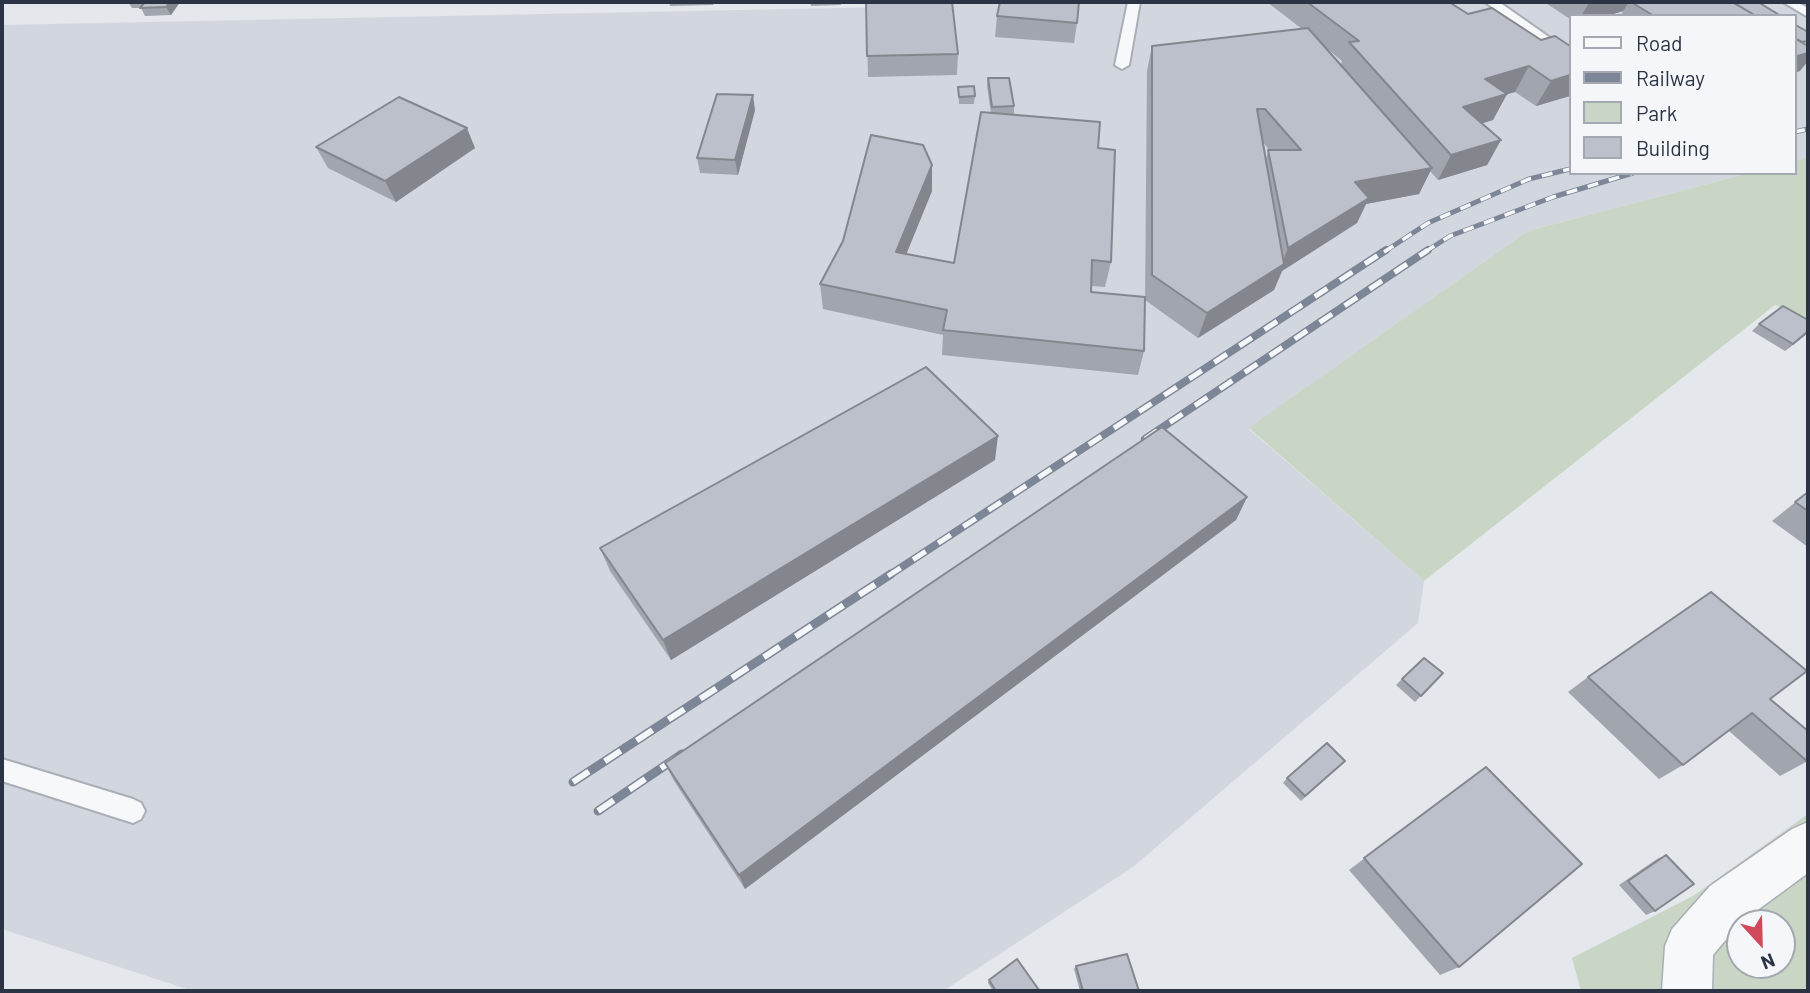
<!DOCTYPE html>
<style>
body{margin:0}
#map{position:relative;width:1810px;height:993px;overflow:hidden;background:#e4e7ec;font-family:Barlow,sans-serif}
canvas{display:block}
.frame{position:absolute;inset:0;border:4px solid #2b3445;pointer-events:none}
.legend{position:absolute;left:1569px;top:14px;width:228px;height:161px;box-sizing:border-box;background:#f4f6f9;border:2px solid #a4a8b1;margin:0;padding:9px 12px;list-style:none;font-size:21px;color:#2b3445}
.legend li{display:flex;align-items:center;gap:14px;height:35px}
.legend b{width:35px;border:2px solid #a4a8b1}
.north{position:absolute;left:1726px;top:909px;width:70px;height:70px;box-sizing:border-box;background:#f4f6f9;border:2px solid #a4a8b1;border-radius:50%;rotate:158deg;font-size:19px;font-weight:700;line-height:28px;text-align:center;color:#2b3445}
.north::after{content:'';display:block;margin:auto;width:24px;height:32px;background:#d1495b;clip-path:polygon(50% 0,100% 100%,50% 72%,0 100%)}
</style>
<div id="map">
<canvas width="1810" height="993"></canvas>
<div class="frame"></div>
<ul class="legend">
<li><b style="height:9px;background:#f7f8fa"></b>Road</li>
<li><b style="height:9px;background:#7d8696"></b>Railway</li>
<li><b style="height:19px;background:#c9d6c5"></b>Park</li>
<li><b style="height:19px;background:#bbc0ca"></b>Building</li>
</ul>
<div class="north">N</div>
</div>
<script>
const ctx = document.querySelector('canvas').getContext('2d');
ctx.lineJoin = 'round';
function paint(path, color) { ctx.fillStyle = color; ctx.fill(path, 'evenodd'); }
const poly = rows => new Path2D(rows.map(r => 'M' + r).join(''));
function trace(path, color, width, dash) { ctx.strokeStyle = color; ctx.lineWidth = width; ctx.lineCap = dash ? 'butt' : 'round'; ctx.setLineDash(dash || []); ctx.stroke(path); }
const built = poly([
 [888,2,1808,2,1808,158,1794,161,1794,16,1570,16,1570,173,1749,173,1528,231,1249,429,1424,581,1418,623,1133,867,943,991,193,991,2,929,2,25,888,7]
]);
const green = poly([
 [1808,158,1808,319,1775,305,1424,581,1249,428,1528,231,1749,173,1794,173,1794,161],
 [1808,814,1808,991,1581,991,1572,958,1693,896],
 [1740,923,1782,923,1782,965,1740,965]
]);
const service = poly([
 [1128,2,1140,2,1129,65,1122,69,1115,65,1128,2],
 [1485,2,1499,2,1570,52,1570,62,1485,2],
 [1783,2,1797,2,1808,8,1808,17,1783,2],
 [2,759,133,799,141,803,145,811,141,819,133,823,2,781,2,759]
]);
const minor = poly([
 [1808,822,1808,873,1740,923,1713,955,1712,991,1662,991,1665,946,1672,929,1710,886,1792,829,1808,822]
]);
const railFar2 = poly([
 [1794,132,1808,129],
 [1384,252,1428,223,1529,179,1570,169],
 [1425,252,1450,236,1553,197,1633,173]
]);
const railFar1 = poly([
 [1145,439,1428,250],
 [888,576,1386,250]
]);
const rail = poly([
 [573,782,891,574],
 [598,811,682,754]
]);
const wall = poly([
 [128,2,180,2,171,15,145,16,141,8,132,8],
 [669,2,714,2,713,5,670,6],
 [810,2,840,2,841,5,811,6],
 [866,2,973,2,972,3,952,3,958,54,957,75,868,77],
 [1267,2,1449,2,1468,14,1541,40,1570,46,1570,96,1536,106,1515,92,1507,94,1493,120,1482,123,1501,140,1487,165,1438,180,1430,171,1419,194,1366,204,1357,223,1282,271,1274,290,1198,338,1145,300,1147,71,1152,46,1302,29],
 [1325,47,1342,61,1341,65],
 [1263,142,1269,150,1266,158],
 [1544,2,1732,2,1781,16,1621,16,1623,11,1607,16,1570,16,1570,19],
 [997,16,1077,23,1074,43,995,37],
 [988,78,1014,106,1014,114,1001,114,1098,148,1111,262,1105,287,1092,286,1091,292,1144,351,1138,375,942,355,943,335,823,309,820,284,932,165,932,191,906,254,954,263,991,113,987,86],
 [958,87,975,96,974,104,959,104],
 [755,110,738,175,700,173,697,158],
 [316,147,475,148,396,202,328,168],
 [1808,320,1808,333,1785,351,1752,331,1759,324],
 [995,460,671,660,610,571,600,548],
 [1808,492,1808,547,1772,521],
 [1247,497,1236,520,745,889,674,781,665,763],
 [1443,673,1415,702,1396,685,1402,679],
 [1588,677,1770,699,1808,761,1780,776,1729,731,1683,765,1659,779,1568,692],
 [1340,766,1301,801,1283,783,1287,778],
 [1486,767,1459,967,1440,975,1349,870],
 [1666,855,1655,911,1646,915,1619,885,1657,859],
 [1076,966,1139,991,1080,991,1074,969],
 [989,980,1039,991,993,991,988,983]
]);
const shadedWall = poly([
 [170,2,180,2,171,15,166,7],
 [1593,2,1629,2,1623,11,1607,16,1581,16,1589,3],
 [1808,53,1808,61,1800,71,1794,73,1794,57],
 [1529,66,1515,92,1477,103,1507,94,1493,120,1451,133,1463,107,1485,79],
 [1570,75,1570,96,1536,106,1551,81],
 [753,95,755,110,738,175,735,160],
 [467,128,475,148,396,202,385,181],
 [1501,140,1487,165,1438,180,1451,155],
 [932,165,932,191,897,277,896,252],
 [1432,168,1419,194,1366,204,1357,223,1282,271,1274,290,1198,338,1207,313,1281,266,1288,248,1355,182],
 [1808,331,1808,333,1785,351,1793,344],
 [998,436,995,460,671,660,663,640],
 [1247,497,1236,520,745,889,739,875]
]);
const building = poly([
 [145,2,170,2,166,7,140,8,145,2],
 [866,2,952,2,958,54,867,56,866,2],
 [1000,2,1079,2,1077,23,997,16,1000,2],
 [1307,2,1449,2,1468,14,1492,8,1541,40,1555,36,1570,46,1570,75,1551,81,1529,66,1485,79,1507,94,1463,107,1501,140,1451,155,1349,42,1359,41,1307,2],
 [1631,2,1732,2,1756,16,1654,16,1631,2],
 [1733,2,1758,2,1781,16,1756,16,1733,2],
 [1794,24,1808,32,1808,41,1802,42,1794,38,1794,24],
 [1308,28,1432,168,1355,182,1369,198,1288,248,1268,150,1301,150,1265,109,1257,109,1284,264,1207,313,1152,275,1152,46,1308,28],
 [1794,38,1808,46,1808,53,1794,57,1794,38],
 [988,78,1009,78,1014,106,992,107,988,78],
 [974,86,975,96,959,97,958,87,974,86],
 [717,94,753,95,735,160,697,158,717,94],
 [399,97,467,128,385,181,316,147,399,97],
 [981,112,1100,122,1098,148,1115,150,1111,262,1092,260,1091,292,1145,297,1144,351,943,330,947,310,820,284,843,241,871,135,923,145,932,165,896,252,954,263,981,112],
 [1783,306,1808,320,1808,331,1793,344,1759,324,1783,306],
 [926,367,998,436,663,640,600,548,926,367],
 [1162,427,1247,497,739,875,665,763,1162,427],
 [1808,492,1808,511,1795,502,1808,492],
 [1711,592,1807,671,1770,699,1808,731,1808,762,1752,713,1683,765,1588,677,1711,592],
 [1424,658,1443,673,1421,696,1402,679,1424,658],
 [1327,743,1345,761,1305,796,1287,778,1327,743],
 [1486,767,1582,864,1459,967,1364,858,1486,767],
 [1666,855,1694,884,1655,911,1628,881,1666,855],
 [1127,954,1139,991,1083,991,1076,966,1127,954],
 [1017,959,1039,990,1038,991,996,991,989,980,1017,959]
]);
paint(built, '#d2d6de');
paint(green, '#c9d6c5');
trace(service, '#a9aeb7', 4);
trace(minor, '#a9aeb7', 3);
paint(service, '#f7f8fa');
paint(minor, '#f7f8fa');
trace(railFar2, '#7d8696', 5);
trace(railFar1, '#7d8696', 8);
trace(rail, '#7d8696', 9);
trace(railFar2, '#f4f6f9', 3.5, [11]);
trace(railFar1, '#f4f6f9', 5, [15]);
trace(rail, '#f4f6f9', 6, [19]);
paint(wall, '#a1a5ae');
paint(shadedWall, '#83868d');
paint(building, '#bbc0ca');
trace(building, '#83868d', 2);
</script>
